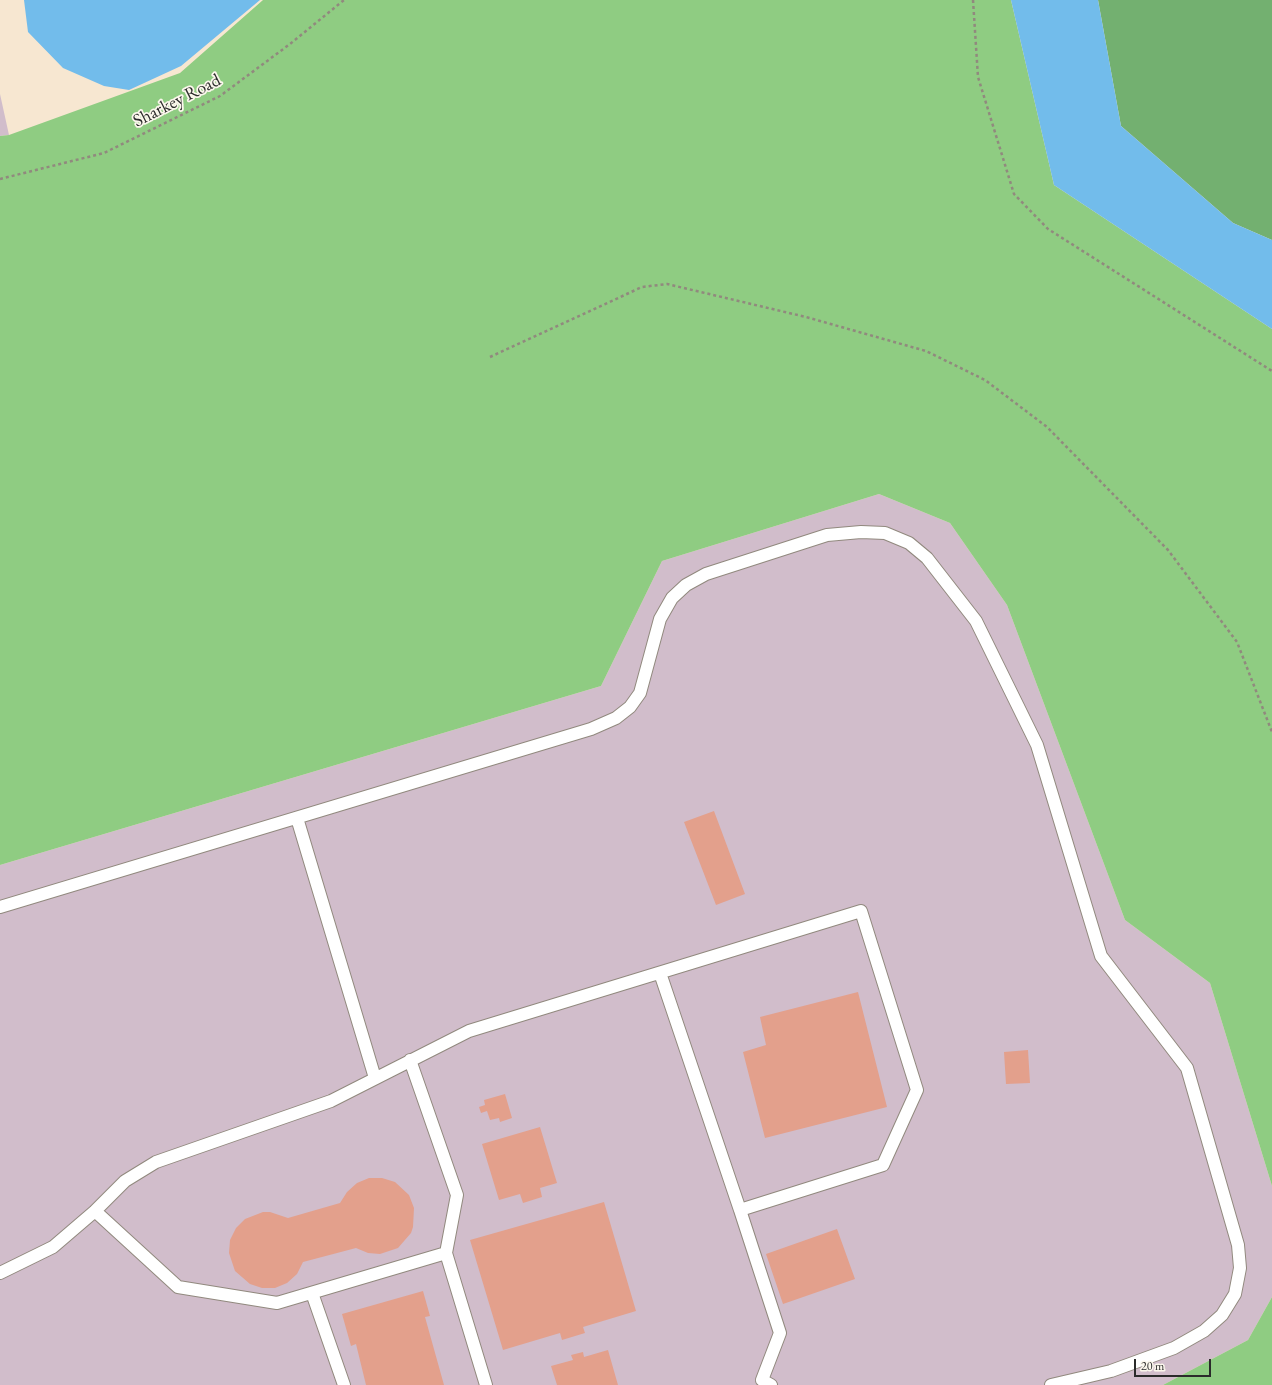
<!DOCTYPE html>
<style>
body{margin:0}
#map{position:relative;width:1272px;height:1385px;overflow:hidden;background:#f7e7d1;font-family:"EB Garamond",serif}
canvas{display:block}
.scale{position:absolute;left:1134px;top:1359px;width:77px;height:18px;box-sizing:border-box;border:2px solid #2b2b2b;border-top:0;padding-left:5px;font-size:12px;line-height:14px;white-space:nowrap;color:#2b2b2b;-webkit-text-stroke:3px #fbf7ec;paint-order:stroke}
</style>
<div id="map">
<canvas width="1272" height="1385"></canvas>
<div class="scale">20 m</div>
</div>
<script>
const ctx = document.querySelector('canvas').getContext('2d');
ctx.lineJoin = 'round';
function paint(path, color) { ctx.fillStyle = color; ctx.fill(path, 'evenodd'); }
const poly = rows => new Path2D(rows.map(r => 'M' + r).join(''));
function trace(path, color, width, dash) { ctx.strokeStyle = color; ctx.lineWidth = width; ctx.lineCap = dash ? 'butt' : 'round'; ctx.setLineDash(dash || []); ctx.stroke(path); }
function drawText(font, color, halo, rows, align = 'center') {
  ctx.font = font + ' "EB Garamond",serif'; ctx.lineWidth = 3.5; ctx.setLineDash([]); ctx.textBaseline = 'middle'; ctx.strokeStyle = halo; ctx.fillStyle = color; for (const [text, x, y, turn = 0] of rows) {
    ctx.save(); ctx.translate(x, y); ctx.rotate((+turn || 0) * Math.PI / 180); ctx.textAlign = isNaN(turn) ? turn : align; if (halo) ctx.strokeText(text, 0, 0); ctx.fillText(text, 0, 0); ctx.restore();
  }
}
const industrial = poly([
 [0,94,9,135,0,136],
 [879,494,950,523,1007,605,1125,920,1210,983,1272,1186,1272,1297,1248,1340,1163,1385,0,1385,0,865,601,686,662,561]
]);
const green = poly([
 [263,0,1011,0,1054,185,1272,329,1272,1186,1210,983,1125,920,1007,605,950,523,879,494,662,561,601,686,0,865,0,136,9,135,180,73],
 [1272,1297,1272,1385,1163,1385,1248,1340]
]);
const forest = poly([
 [1098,0,1272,0,1272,240,1233,223,1121,126]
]);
const water = poly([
 [24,0,260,0,181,66,129,90,104,86,63,68,28,32],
 [1011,0,1098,0,1121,126,1233,223,1272,240,1272,329,1054,185]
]);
const building = poly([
 [714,811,745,894,716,905,684,822],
 [858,992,887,1107,765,1138,743,1052,766,1045,760,1017],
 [1028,1050,1030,1083,1006,1084,1004,1052],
 [505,1094,512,1118,500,1122,499,1118,490,1120,487,1111,481,1113,479,1107,485,1105,484,1100],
 [540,1127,557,1183,540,1188,542,1197,523,1203,520,1194,499,1200,482,1144],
 [369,1178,382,1178,395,1182,409,1195,414,1208,413,1227,411,1233,398,1248,380,1254,368,1253,356,1248,303,1262,297,1274,287,1283,275,1288,262,1288,250,1284,235,1271,229,1253,230,1240,236,1228,245,1219,263,1212,270,1212,288,1218,340,1203,347,1192,357,1183],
 [604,1202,636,1311,583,1327,585,1333,562,1340,560,1333,503,1350,470,1240],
 [837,1229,855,1279,783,1304,766,1254],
 [423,1291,430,1316,425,1317,444,1385,366,1385,356,1344,351,1346,342,1314],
 [608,1350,618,1385,557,1385,551,1366,573,1360,571,1355,583,1352,584,1357]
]);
const path = poly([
 [973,0,978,77,1014,194,1048,229,1272,371],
 [0,179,104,153,220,96,290,44,344,0],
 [490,357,642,287,667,284,806,317,926,351,985,380,1047,427,1168,550,1237,642,1272,732]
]);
const service = poly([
 [297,818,375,1078],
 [0,907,591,729,616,718,630,707,640,693,660,619,672,598,686,585,706,574,827,535,861,532,885,533,909,543,927,558,976,621,1037,745,1101,956,1187,1068,1238,1245,1240,1268,1235,1294,1222,1315,1204,1331,1174,1348,1111,1371,1051,1385],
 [740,1210,780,1333,762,1380,771,1385],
 [95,1211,178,1287,277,1303,446,1253,457,1195,410,1060],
 [446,1253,486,1385],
 [0,1273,53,1247,95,1211,125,1181,156,1162,331,1101,469,1031,861,911,917,1090,883,1165,740,1210,660,973],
 [312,1293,344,1385]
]);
const streetNames = [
 ["Sharkey Road",177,101,-27]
];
paint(industrial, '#d1bdcb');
paint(green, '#8fcc82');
paint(forest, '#73b070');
paint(water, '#72bceb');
paint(building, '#e3a08c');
trace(service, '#91897e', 14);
trace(path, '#91897e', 2.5, [3, 3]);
trace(service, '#fff', 12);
drawText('18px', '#2b2b2b', '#fbf7ec', streetNames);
</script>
